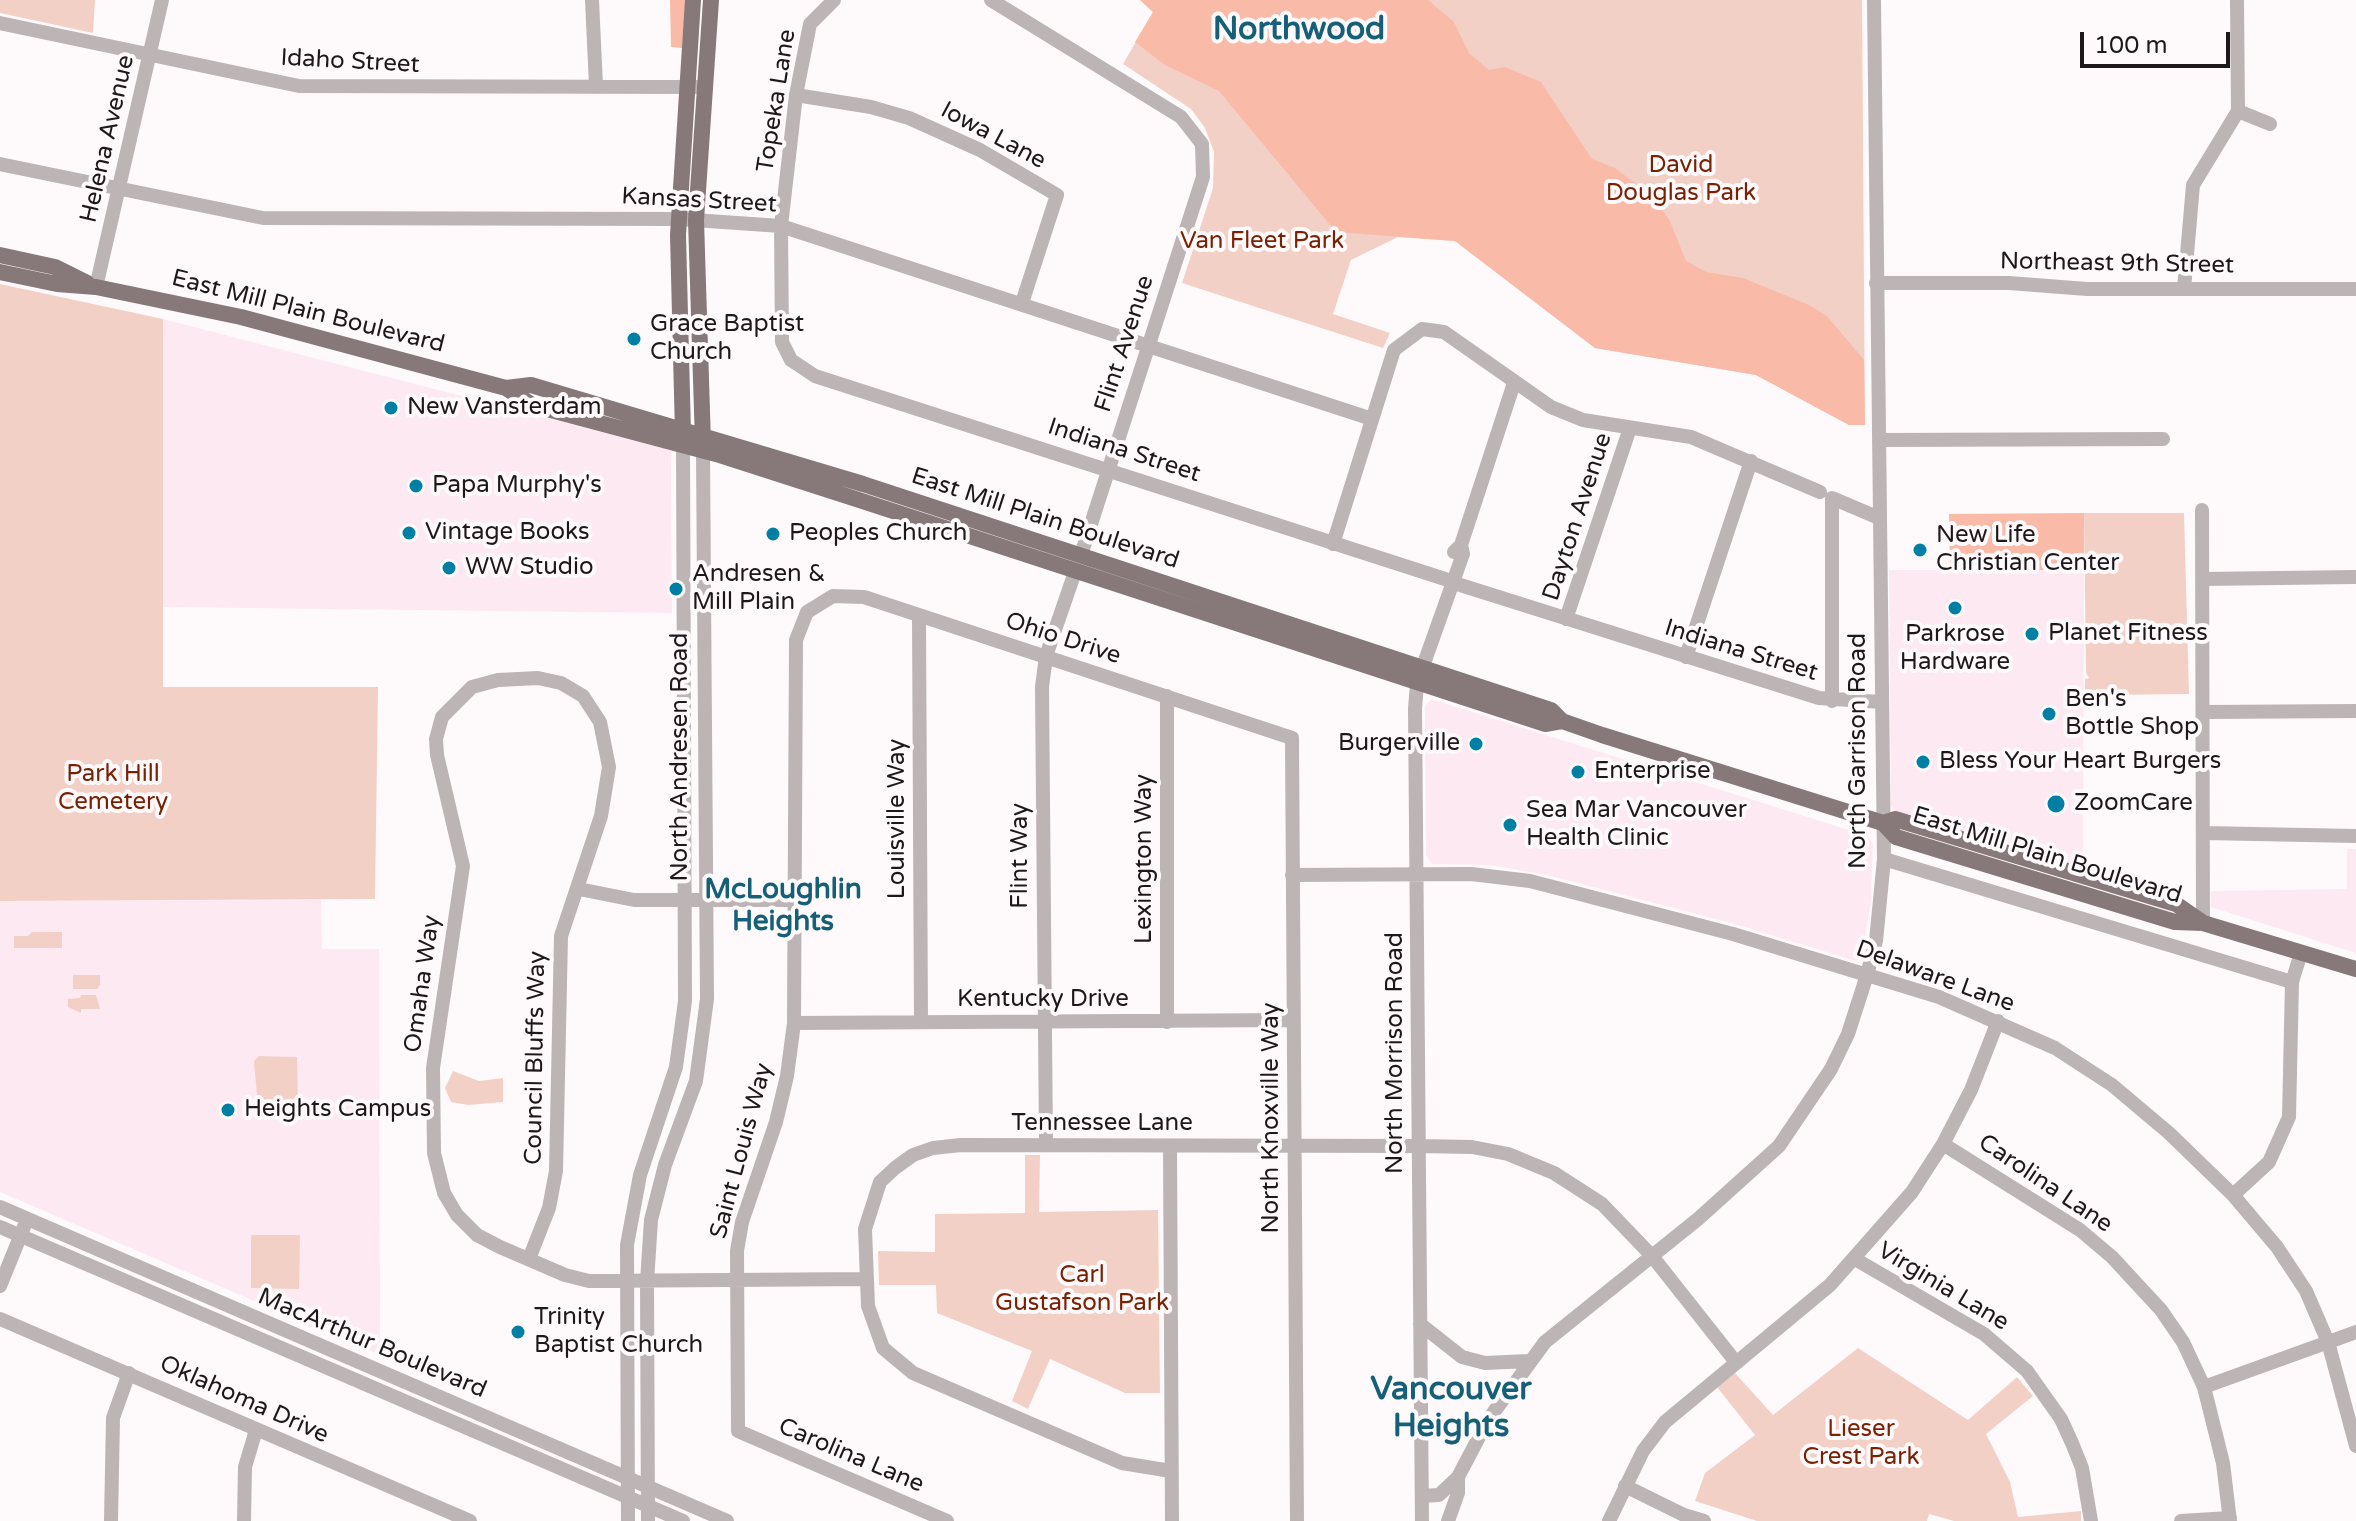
<!DOCTYPE html>
<style>
body{margin:0}
#map{position:relative;width:2356px;height:1521px;overflow:hidden;background:#fefafc;font-family:"Varela Round",sans-serif}
canvas{display:block}
.scale{position:absolute;left:2080px;top:32px;width:150px;height:36px;box-sizing:border-box;border:4px solid #1e181b;border-top:0;padding-left:10px;font-size:24px;line-height:28px;white-space:nowrap;color:#1e181b;-webkit-text-stroke:6px #fefafc;paint-order:stroke}
</style>
<div id="map">
<canvas width="2356" height="1521"></canvas>
<div class="scale">100 m</div>
</div>
<script>
const ctx = document.querySelector('canvas').getContext('2d');
ctx.lineJoin = 'round';
function paint(path, color) { ctx.fillStyle = color; ctx.fill(path, 'evenodd'); }
const poly = rows => new Path2D(rows.map(r => 'M' + r).join(''));
function trace(path, color, width, dash) { ctx.strokeStyle = color; ctx.lineWidth = width; ctx.lineCap = dash ? 'butt' : 'round'; ctx.setLineDash(dash || []); ctx.stroke(path); }
function drawText(font, color, halo, rows, align = 'center') {
  ctx.font = font + ' "Varela Round",sans-serif'; ctx.lineWidth = 8; ctx.setLineDash([]); ctx.textBaseline = 'middle'; ctx.strokeStyle = halo; ctx.fillStyle = color; for (const [text, x, y, turn = 0] of rows) {
    ctx.save(); ctx.translate(x, y); ctx.rotate((+turn || 0) * Math.PI / 180); ctx.textAlign = isNaN(turn) ? turn : align; if (halo) ctx.strokeText(text, 0, 0); ctx.fillText(text, 0, 0); ctx.restore();
  }
}
const built = poly([
 [163,319,671,450,672,613,163,607],
 [1889,570,2084,570,2083,870,1895,812,1891,806],
 [1431,699,1868,836,1873,844,1871,900,1862,958,1856,961,1735,924,1543,874,1488,865,1432,864,1426,855,1425,706],
 [2347,849,2356,849,2356,953,2211,907,2211,891,2347,889],
 [321,900,322,949,379,949,380,1355,0,1192,0,901]
]);
const green = poly([
 [0,0,95,0,93,33,0,13],
 [1140,0,1862,0,1865,425,1849,425,1756,375,1595,348,1455,241,1398,237,1351,260,1333,314,1390,333,1383,348,1182,283,1213,188,1214,152,1205,128,1191,109,1123,64,1153,12],
 [0,284,163,319,163,687,378,687,375,899,0,901],
 [2084,513,2184,513,2189,694,2104,695,2103,690,2085,690,2085,679,2089,678,2086,673],
 [32,932,62,932,62,948,14,948,14,936,28,936],
 [73,975,100,975,100,985,97,989,73,989],
 [81,995,96,995,100,1009,81,1009,81,1013,68,1007,68,999,80,998],
 [259,1056,297,1057,298,1100,266,1101,257,1095,254,1061],
 [453,1071,479,1081,503,1078,503,1102,468,1105,451,1102,445,1088],
 [1025,1155,1040,1155,1039,1212,1158,1210,1160,1393,1125,1393,1050,1359,1028,1409,1012,1401,1032,1351,937,1313,936,1285,879,1285,878,1251,935,1252,935,1214,1025,1213],
 [251,1235,300,1235,299,1289,251,1288],
 [1858,1348,1968,1420,2017,1377,2033,1396,1986,1434,2010,1482,2018,1517,2081,1511,2081,1521,1954,1521,1929,1514,1927,1521,1757,1521,1695,1501,1705,1473,1755,1435,1717,1387,1735,1373,1773,1415]
]);
const forest = poly([
 [670,0,686,0,682,48,671,47],
 [1140,0,1428,0,1454,22,1469,53,1489,70,1505,67,1541,82,1592,159,1615,168,1654,198,1670,221,1686,261,1706,272,1743,278,1809,305,1827,316,1864,360,1865,425,1849,425,1756,375,1595,348,1455,241,1336,232,1219,91,1165,65,1135,42,1153,12],
 [2084,513,2084,570,1950,570,1949,514]
]);
const minor = poly([
 [592,0,596,86],
 [834,0,810,24,796,95,781,226,782,342,791,360,815,376,1445,579],
 [991,0,1181,117,1202,144,1203,177,1081,555],
 [0,23,299,86,697,87],
 [796,95,871,107,909,118,980,150,1057,195,1022,303],
 [2238,111,2270,124],
 [0,164,263,218,679,219,781,226,1372,419],
 [1876,283,2009,283,2087,289,2356,289],
 [96,287,162,0],
 [2184,289,2193,185,2238,111,2237,0],
 [1879,440,2163,439],
 [2202,510,2203,923],
 [1333,544,1394,350,1422,329,1444,332,1551,407,1583,420,1691,437,1820,492],
 [1454,552,1461,545,1514,383],
 [2202,579,2356,577],
 [1454,583,1819,698,1881,702],
 [919,616,921,1022],
 [1566,619,1630,428],
 [1686,657,1751,461],
 [1167,696,1167,1022],
 [1832,701,1832,498,1879,518],
 [2204,712,2356,711],
 [2204,833,2356,836],
 [1884,859,2292,982],
 [1292,875,1471,874,1530,881,1733,934,1939,997,2055,1048,2112,1085,2169,1133,2233,1195,2277,1247,2306,1291,2328,1342,2356,1446],
 [579,889,634,900,794,900],
 [794,1023,1293,1020],
 [1943,1144,2080,1230,2112,1257,2161,1310,2183,1342,2204,1387,2223,1463,2230,1521],
 [1046,1145,1042,687,1046,656,1075,572],
 [1170,1146,1172,1521],
 [2233,1195,2269,1162,2289,1117,2292,982,2301,953],
 [0,1207,727,1521],
 [0,1227,683,1521],
 [529,1259,549,1208,556,1171,561,936,601,816,609,767,600,722,583,696,561,683,538,678,498,680,472,687,442,717,436,739,437,755,463,866,433,1068,434,1153,444,1193,457,1215,477,1235,500,1247,565,1275,589,1281,865,1279],
 [1855,1259,1984,1334,2027,1371,2061,1419,2072,1443,2082,1468,2091,1521],
 [0,1286,24,1227],
 [0,1319,470,1521],
 [1420,1324,1462,1357,1485,1363,1528,1361],
 [2204,1387,2356,1332],
 [1171,1471,1122,1463,971,1398,913,1373,883,1348,868,1306,865,1229,880,1182,895,1168,913,1155,933,1148,961,1145,1419,1146,1472,1147,1508,1154,1554,1173,1602,1204,1652,1256,1735,1361],
 [1625,1486,1684,1515,1704,1521],
 [1422,1496,1439,1495,1458,1477,1488,1420,1545,1342,1698,1219,1779,1146,1831,1069,1848,1034,1867,975,1876,941,1884,859,1874,0],
 [111,1521,113,1418,129,1373],
 [244,1521,245,1467,256,1430],
 [628,1521,627,1245,640,1175,676,1067,685,1001,683,448],
 [648,1521,647,1282,651,1220,665,1165,696,1081,707,999,703,452],
 [947,1521,738,1431,737,1251,742,1222,776,1122,787,1076,794,1023,796,640,807,612,833,596,864,597,1292,738,1297,1521],
 [1422,1521,1415,709,1417,683,1463,554,1461,545],
 [1448,1521,1458,1493,1458,1477],
 [1609,1521,1643,1451,1665,1422,1830,1285,1912,1192,1943,1144,1971,1090,1998,1021],
 [2181,1521,2230,1518]
]);
const major = poly([
 [0,255,55,267,87,283],
 [0,272,57,284,96,287,241,317,506,388,532,405,716,454,859,500,1545,724,1562,721],
 [506,388,531,385,863,484,1551,710,1562,721,1602,735,1883,823,1896,837,2175,922,2203,923,2356,969],
 [683,434,678,235,693,0],
 [703,443,696,220,711,0],
 [1883,823,1895,819,2176,904,2202,922]
]);
const markers = [
 [634,339,8,"#007fa4"],
 [391,408,8,"#007fa4"],
 [416,486,8,"#007fa4"],
 [409,533,8,"#007fa4"],
 [773,534,8,"#007fa4"],
 [1920,550,8,"#007fa4"],
 [449,568,8,"#007fa4"],
 [676,589,8,"#007fa4"],
 [1955,608,8,"#007fa4"],
 [2032,634,8,"#007fa4"],
 [2049,714,8,"#007fa4"],
 [1476,744,8,"#007fa4"],
 [1923,762,8,"#007fa4"],
 [1578,772,8,"#007fa4"],
 [2056,804,10,"#007fa4"],
 [1510,825,8,"#007fa4"],
 [228,1110,8,"#007fa4"],
 [518,1332,8,"#007fa4"]
];
const streetNames = [
 ["Idaho Street",350,62,3],
 ["Topeka Lane",777,101,-81],
 ["Iowa Lane",993,136,28],
 ["Helena Avenue",108,139,-77],
 ["Kansas Street",699,201,3],
 ["Northeast 9th Street",2117,264,1],
 ["East Mill Plain Boulevard",308,312,14],
 ["Flint Avenue",1125,344,-72],
 ["Indiana Street",1124,451,18],
 ["Dayton Avenue",1578,517,-72],
 ["East Mill Plain Boulevard",1045,519,18],
 ["Ohio Drive",1063,639,18],
 ["Indiana Street",1741,651,17],
 ["North Garrison Road",1859,751,-90],
 ["North Andresen Road",681,757,-90],
 ["Louisville Way",898,819,-90],
 ["Flint Way",1021,856,-90],
 ["East Mill Plain Boulevard",2047,856,17],
 ["Lexington Way",1145,859,-90],
 ["Delaware Lane",1935,977,20],
 ["Omaha Way",423,984,-82],
 ["Kentucky Drive",1043,1000],
 ["North Morrison Road",1396,1053,-90],
 ["Council Bluffs Way",536,1058,-89],
 ["North Knoxville Way",1272,1118,-90],
 ["Tennessee Lane",1102,1124],
 ["Saint Louis Way",742,1151,-75],
 ["Carolina Lane",2045,1184,34],
 ["Virginia Lane",1943,1287,31],
 ["MacArthur Boulevard",372,1344,23],
 ["Oklahoma Drive",244,1400,24],
 ["Carolina Lane",851,1456,23]
];
const parkNames = [
 ["David",1681,166],
 ["Douglas Park",1681,194],
 ["Van Fleet Park",1262,242],
 ["Park Hill",113,775],
 ["Cemetery",113,803],
 ["Carl",1082,1276],
 ["Gustafson Park",1082,1304],
 ["Lieser",1861,1430],
 ["Crest Park",1861,1458]
];
const poiNames = [
 ["Grace Baptist",650,325],
 ["Church",650,353],
 ["New Vansterdam",407,408],
 ["Papa Murphy's",432,486],
 ["Vintage Books",425,533],
 ["Peoples Church",789,534],
 ["New Life",1936,536],
 ["Christian Center",1936,564],
 ["WW Studio",465,568],
 ["Andresen &",692,575],
 ["Mill Plain",692,603],
 ["Planet Fitness",2048,634],
 ["Parkrose",1955,635,"center"],
 ["Hardware",1955,663,"center"],
 ["Ben's",2065,700],
 ["Bottle Shop",2065,728],
 ["Burgerville",1460,744,"right"],
 ["Bless Your Heart Burgers",1939,762],
 ["Enterprise",1594,772],
 ["ZoomCare",2074,804],
 ["Sea Mar Vancouver",1526,811],
 ["Health Clinic",1526,839],
 ["Heights Campus",244,1110],
 ["Trinity",534,1318],
 ["Baptist Church",534,1346]
];
const quarterNames = [
 ["McLoughlin",783,891],
 ["Heights",783,923]
];
const districtNames = [
 ["Northwood",1299,31],
 ["Vancouver",1451,1391],
 ["Heights",1451,1428]
];
paint(built, '#fde9f2');
paint(green, '#f3d0c6');
paint(forest, '#f9baa8');
trace(minor, '#bcb4b5', 14);
trace(major, '#87787a', 16);
for (const [x, y, r, color] of markers) { const dot = new Path2D(); dot.arc(x, y, r, 0, 2 * Math.PI); ctx.fillStyle = color; ctx.fill(dot); trace(dot, '#fefafc', 3); }
drawText('24px', '#1e181b', '#fefafc', streetNames);
drawText('24px', '#792103', '#fefafc', parkNames);
drawText('24px', '#1e181b', '#fefafc', poiNames, 'left');
drawText('bold 28px', '#155f79', '#fefafc', quarterNames);
drawText('bold 32px', '#155f79', '#fefafc', districtNames);
</script>
